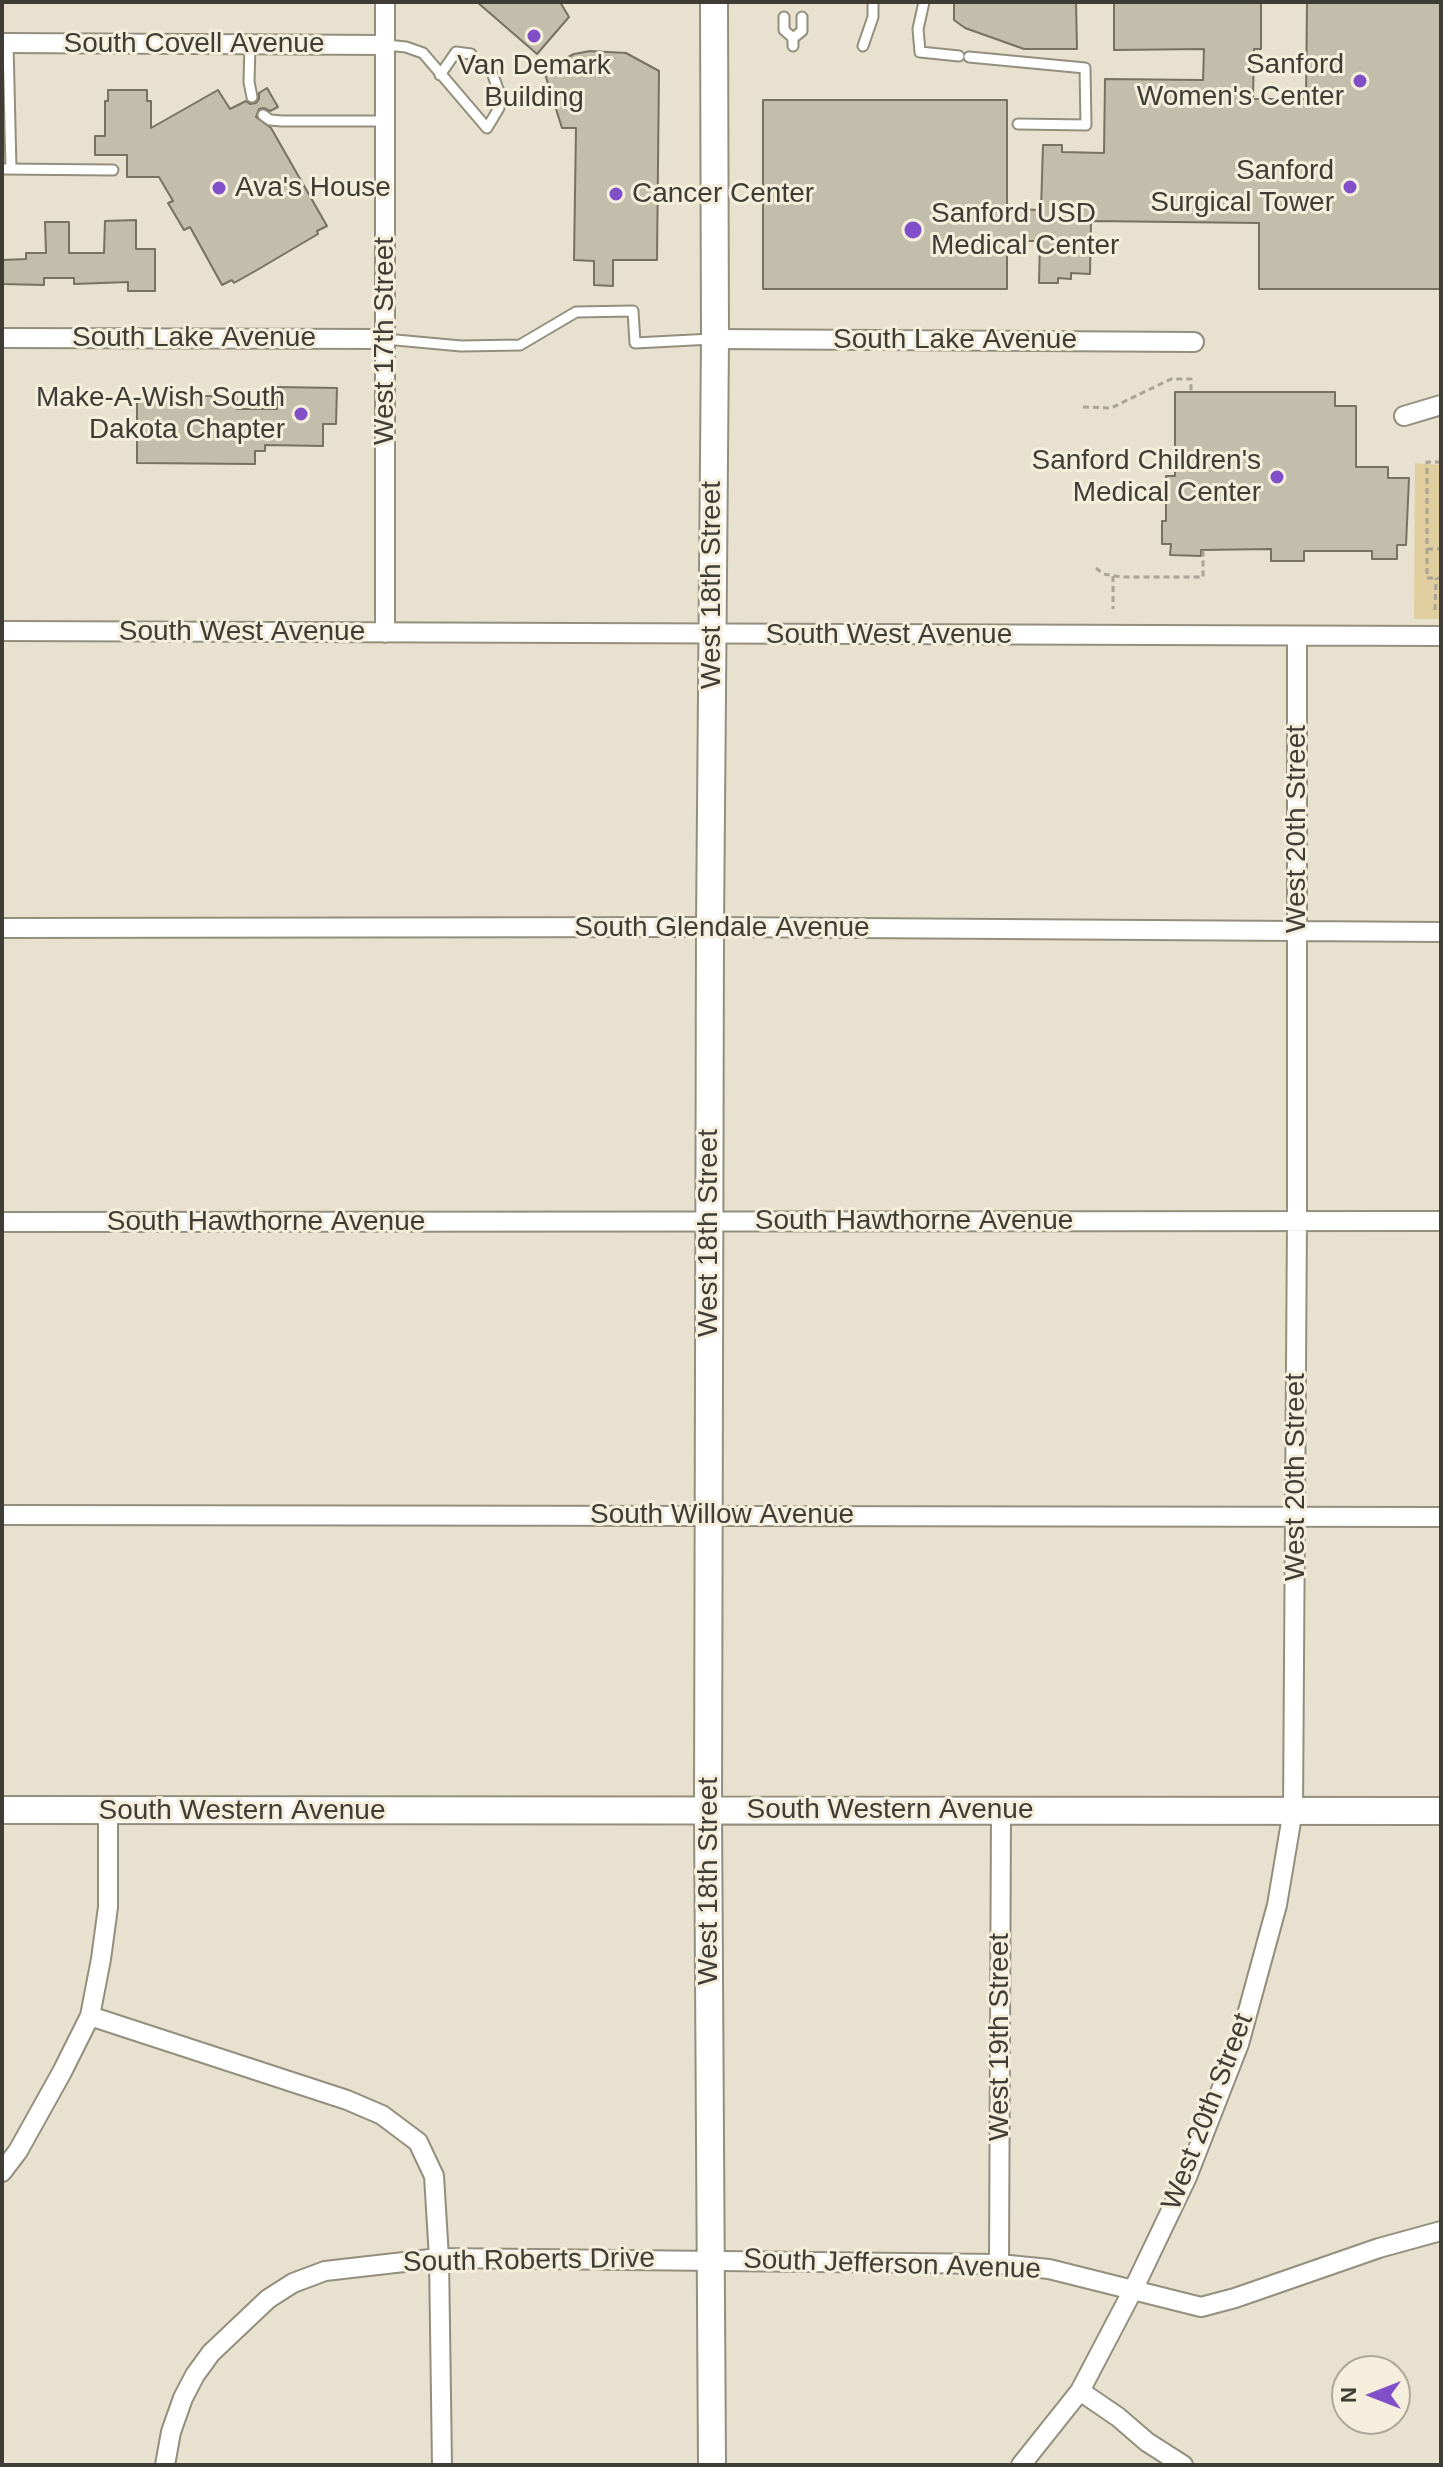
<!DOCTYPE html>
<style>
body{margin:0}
#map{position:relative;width:1443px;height:2467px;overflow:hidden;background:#e8e1cf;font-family:Helvetica,sans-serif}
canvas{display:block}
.frame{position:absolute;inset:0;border:4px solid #3e3c34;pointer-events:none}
.north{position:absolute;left:1331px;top:2355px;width:80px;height:80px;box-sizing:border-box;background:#f5eedc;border:2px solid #aca799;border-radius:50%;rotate:270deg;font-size:22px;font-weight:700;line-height:32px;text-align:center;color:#3e3c34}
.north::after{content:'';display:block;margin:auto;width:28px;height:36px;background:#8150c8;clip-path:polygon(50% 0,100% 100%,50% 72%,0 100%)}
</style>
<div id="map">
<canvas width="1443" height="2467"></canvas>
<div class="frame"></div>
<div class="north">N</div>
</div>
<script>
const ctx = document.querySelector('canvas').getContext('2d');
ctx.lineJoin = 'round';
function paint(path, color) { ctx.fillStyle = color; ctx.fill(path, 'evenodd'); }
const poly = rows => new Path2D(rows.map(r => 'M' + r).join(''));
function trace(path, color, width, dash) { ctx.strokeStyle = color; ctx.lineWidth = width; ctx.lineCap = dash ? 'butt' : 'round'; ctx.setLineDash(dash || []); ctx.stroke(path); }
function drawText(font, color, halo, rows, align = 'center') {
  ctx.font = font + ' Helvetica,sans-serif'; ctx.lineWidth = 6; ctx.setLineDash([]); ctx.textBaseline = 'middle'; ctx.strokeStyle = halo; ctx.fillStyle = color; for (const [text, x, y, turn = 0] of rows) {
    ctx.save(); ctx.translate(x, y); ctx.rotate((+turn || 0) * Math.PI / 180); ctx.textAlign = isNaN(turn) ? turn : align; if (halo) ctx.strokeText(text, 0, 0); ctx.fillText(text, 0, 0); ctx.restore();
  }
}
const green = poly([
 [1415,463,1441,465,1441,619,1414,619]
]);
const building = poly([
 [477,2,560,2,569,17,537,54,477,2],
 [954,2,1076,2,1077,49,1024,49,965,28,954,20,954,2],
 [1114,2,1261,2,1261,49,1254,49,1253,99,1306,99,1307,2,1440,2,1441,289,1259,289,1259,223,1091,221,1090,274,1071,273,1071,279,1058,278,1058,283,1039,283,1040,241,1007,241,1007,289,763,289,763,100,1007,100,1007,209,1041,210,1043,145,1062,145,1062,152,1104,153,1105,79,1203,80,1204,49,1114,50,1114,2],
 [590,51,626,53,659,71,657,260,613,260,613,286,594,285,594,261,574,260,576,128,562,128,545,74,556,63,574,54,590,51],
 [267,88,278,107,270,111,264,108,259,109,256,117,271,128,327,226,317,231,318,234,257,270,234,283,232,280,222,285,190,227,184,230,168,203,173,201,159,177,127,177,127,155,95,155,95,136,105,136,105,101,108,101,108,90,147,90,147,101,151,101,151,128,218,90,230,109,246,101,250,104,256,103,259,99,259,93,267,88],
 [136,220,136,249,155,249,155,291,128,291,128,282,74,284,74,278,44,278,44,285,2,284,2,260,26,259,26,253,46,253,45,222,69,222,69,253,104,253,105,221,136,220],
 [277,387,337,388,336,424,323,424,323,446,265,445,265,451,255,451,255,464,137,463,137,396,237,396,237,409,277,409,277,387],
 [1175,392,1335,392,1335,406,1356,406,1356,467,1388,467,1388,478,1409,478,1406,545,1397,545,1397,559,1372,559,1372,551,1304,551,1304,561,1271,561,1271,549,1201,550,1201,556,1170,555,1171,544,1162,544,1162,521,1166,521,1166,476,1175,476,1175,392]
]);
const path = poly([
 [1083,407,1111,408,1171,379,1191,379,1191,392],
 [1441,462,1427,462,1427,578,1441,578],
 [1427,549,1441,549],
 [1096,568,1103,574,1122,577,1203,577,1203,550],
 [1113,576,1113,609],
 [1435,610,1436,578]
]);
const lane = poly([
 [924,2,918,29,920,52,959,56],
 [784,17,784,30,793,38,793,46],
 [793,38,802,31,802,17],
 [8,43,11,169],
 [250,45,249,82,252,97],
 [386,45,406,47,423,53,487,128,499,108,499,92,493,75],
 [863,46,873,17,873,5],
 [969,57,1085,68,1086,125,1018,124],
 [440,75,456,52,471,54],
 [263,115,270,120,282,121,386,121],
 [2,169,113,170],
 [385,339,461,346,520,345,576,312,633,311,635,343,712,339]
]);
const street = poly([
 [2,43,386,45],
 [2,338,385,339],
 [715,339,1194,342],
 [1404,416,1441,405],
 [2,631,1441,636],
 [385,633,385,2],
 [2,928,710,927,1441,932],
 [2,1222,1441,1221],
 [2,1515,1441,1517],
 [90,2016,347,2100,382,2115,418,2142,434,2176,439,2258,442,2465],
 [2,2172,18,2151,62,2072,90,2016,101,1959,108,1907,108,1811],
 [999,2264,1001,1810],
 [1080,2391,1118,2417,1147,2442,1183,2465],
 [165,2465,171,2432,183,2398,195,2375,211,2353,268,2299,293,2283,325,2271,439,2258,999,2264,1049,2269,1201,2307,1235,2298,1379,2248,1441,2231],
 [1021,2465,1080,2391,1133,2290,1187,2177,1239,2044,1277,1905,1293,1810,1297,1221,1297,636]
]);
const secondary = poly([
 [2,1810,1441,1811],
 [712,2465,708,1811,710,927,715,339,714,2]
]);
const markers = [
 [534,36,8,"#8150c8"],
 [1360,81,8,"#8150c8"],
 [1350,187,8,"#8150c8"],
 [219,188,8,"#8150c8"],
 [616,194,8,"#8150c8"],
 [913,230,10,"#8150c8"],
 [301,414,8,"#8150c8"],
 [1277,477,8,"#8150c8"]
];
const streetNames = [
 ["South Covell Avenue",194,44],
 ["South Lake Avenue",194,338],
 ["South Lake Avenue",955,340],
 ["West 17th Street",385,341,-90],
 ["West 18th Street",712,585,-90],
 ["South West Avenue",242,632],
 ["South West Avenue",889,635],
 ["West 20th Street",1297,829,-90],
 ["South Glendale Avenue",722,928],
 ["South Hawthorne Avenue",914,1221],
 ["South Hawthorne Avenue",266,1222],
 ["West 18th Street",709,1233,-90],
 ["West 20th Street",1296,1477,-90],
 ["South Willow Avenue",722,1515],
 ["South Western Avenue",890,1810],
 ["South Western Avenue",242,1811],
 ["West 18th Street",709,1881,-90],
 ["West 19th Street",1000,2037,-90],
 ["West 20th Street",1208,2112,-69],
 ["South Roberts Drive",529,2261,-1],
 ["South Jefferson Avenue",892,2265,2]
];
const poiNames = [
 ["Sanford",1344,65],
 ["Women's Center",1344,97],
 ["Van Demark",534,66,"center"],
 ["Building",534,98,"center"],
 ["Sanford",1334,171],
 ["Surgical Tower",1334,203],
 ["Ava's House",235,188,"left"],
 ["Cancer Center",632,194,"left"],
 ["Sanford USD",931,214,"left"],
 ["Medical Center",931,246,"left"],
 ["Make-A-Wish South",285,398],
 ["Dakota Chapter",285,430],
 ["Sanford Children's",1261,461],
 ["Medical Center",1261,493]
];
paint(green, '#e0ce9f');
paint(building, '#c3bdab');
trace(building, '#777161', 2);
trace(lane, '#948e7d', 13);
trace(street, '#948e7d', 22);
trace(secondary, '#948e7d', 30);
trace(path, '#a9a496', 3, [6, 4]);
trace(lane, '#fff', 9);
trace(street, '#fff', 18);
trace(secondary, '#fff', 26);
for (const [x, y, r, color] of markers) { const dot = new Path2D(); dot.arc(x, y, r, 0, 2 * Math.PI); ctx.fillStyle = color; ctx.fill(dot); trace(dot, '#f5eedc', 3); }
drawText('28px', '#3e3c34', '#f5eedc', streetNames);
drawText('28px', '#3e3c34', '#f5eedc', poiNames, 'right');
</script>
